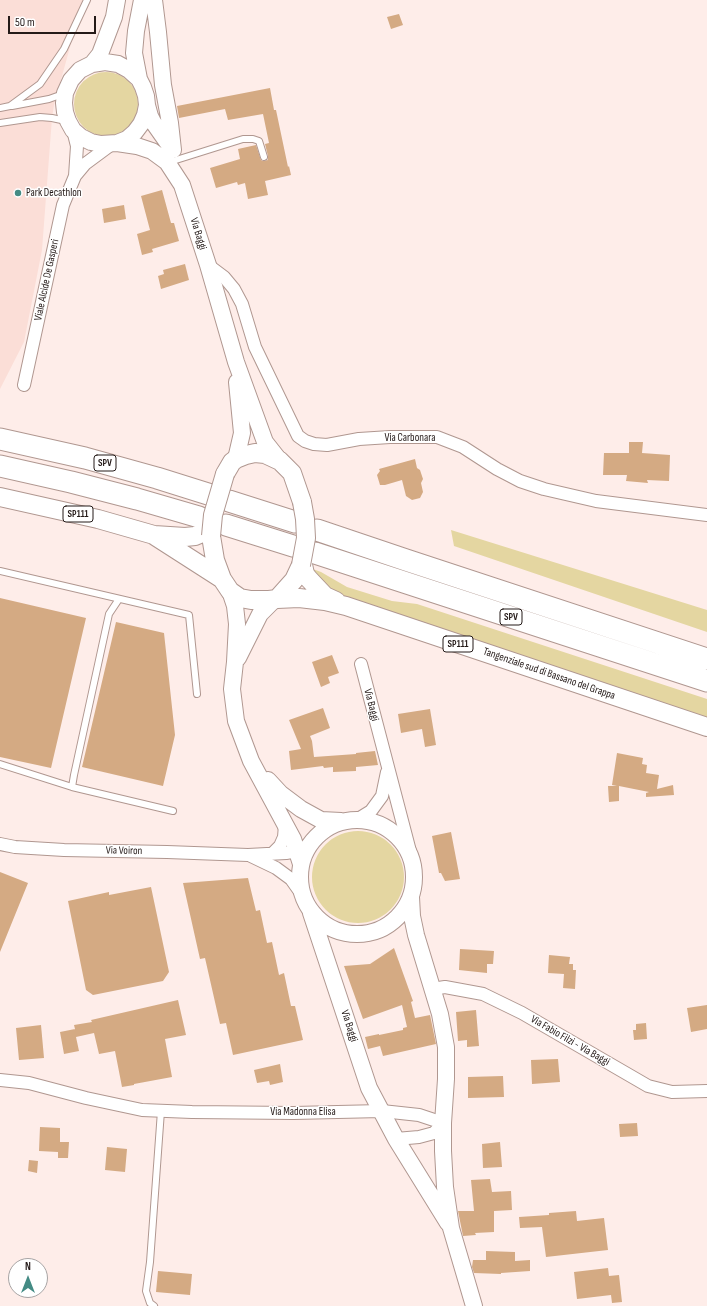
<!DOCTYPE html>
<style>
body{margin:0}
#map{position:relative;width:707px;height:1306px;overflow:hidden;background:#feede9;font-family:"Sofia Sans Condensed",sans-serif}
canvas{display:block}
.north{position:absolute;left:8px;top:1258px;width:40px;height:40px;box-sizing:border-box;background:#fff;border:1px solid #a7a3a3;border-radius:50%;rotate:0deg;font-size:11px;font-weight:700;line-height:16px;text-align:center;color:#241a18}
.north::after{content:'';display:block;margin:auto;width:14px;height:18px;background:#448b84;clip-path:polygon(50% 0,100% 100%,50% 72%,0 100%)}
.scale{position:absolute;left:8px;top:16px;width:88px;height:18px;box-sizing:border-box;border:2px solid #241a18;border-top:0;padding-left:5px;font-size:12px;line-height:14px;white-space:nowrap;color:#241a18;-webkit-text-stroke:3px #fff;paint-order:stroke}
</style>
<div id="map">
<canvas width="707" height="1306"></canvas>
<div class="north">N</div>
<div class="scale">50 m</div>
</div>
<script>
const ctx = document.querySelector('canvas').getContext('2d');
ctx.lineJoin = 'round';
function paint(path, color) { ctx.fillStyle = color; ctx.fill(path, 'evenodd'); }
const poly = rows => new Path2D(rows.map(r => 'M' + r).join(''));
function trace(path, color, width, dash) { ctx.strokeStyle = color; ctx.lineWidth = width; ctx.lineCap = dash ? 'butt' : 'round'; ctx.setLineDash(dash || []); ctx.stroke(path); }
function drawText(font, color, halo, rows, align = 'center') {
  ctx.font = font + ' "Sofia Sans Condensed",sans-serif'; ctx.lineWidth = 3; ctx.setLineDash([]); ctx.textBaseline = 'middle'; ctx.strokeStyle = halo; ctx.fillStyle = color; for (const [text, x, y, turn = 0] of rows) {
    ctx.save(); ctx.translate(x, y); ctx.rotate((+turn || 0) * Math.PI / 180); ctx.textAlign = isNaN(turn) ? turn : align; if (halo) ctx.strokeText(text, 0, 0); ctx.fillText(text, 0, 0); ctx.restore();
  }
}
const built = poly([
 [0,0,83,0,54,105,52,118,42,250,24,342,0,389]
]);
const green = poly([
 '74 104a32 32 0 1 1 64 0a32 32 0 1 1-64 0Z',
 [451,530,707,610,707,632,454,546],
 [310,568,321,572,347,587,392,601,417,604,707,699,707,719,346,598,316,580],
 '312 877a46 46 0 1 1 92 0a46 46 0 1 1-92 0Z'
]);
const building = poly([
 [399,14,403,25,391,29,387,17],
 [270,88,274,110,276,110,288,167,289,166,291,175,265,181,268,195,248,199,245,183,238,185,237,182,216,188,210,168,240,159,238,149,256,145,261,160,263,161,268,160,268,156,265,144,269,143,263,114,228,120,225,109,179,118,177,106],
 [162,190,171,223,174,223,179,241,152,249,153,252,142,255,137,234,150,230,141,196],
 [124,205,126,219,104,223,102,209],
 [185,264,189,280,161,289,158,276,164,274,163,270],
 [629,442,643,442,642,453,670,455,669,481,647,480,648,483,626,481,627,475,603,475,604,453,629,453],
 [415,459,417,468,420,470,423,479,421,483,423,492,420,498,412,500,406,496,402,480,385,485,380,485,377,475,380,471,379,469],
 [0,598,86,618,51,768,0,757],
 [116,622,164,633,175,735,163,786,82,767],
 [332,655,339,673,328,677,330,683,321,687,312,662],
 [323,708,330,728,310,736,312,741,314,757,356,754,356,753,375,751,378,765,356,767,356,771,333,772,333,767,324,768,323,766,291,770,289,751,301,749,289,720],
 [430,709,436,745,425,747,422,729,401,733,398,714],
 [617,753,643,758,642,764,647,765,646,773,659,775,657,789,673,785,674,795,646,797,646,793,649,792,619,786,619,801,609,802,608,786,617,786,612,785],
 [451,832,460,879,445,881,441,873,439,873,432,836],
 [0,872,28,883,0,952],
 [248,878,256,911,260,910,267,943,272,942,279,975,284,973,291,1006,295,1006,303,1040,233,1055,226,1023,220,1024,205,958,200,959,183,883],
 [151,887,169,972,163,981,93,995,86,990,68,901,109,892,109,895],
 [394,948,413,1001,411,1002,415,1018,430,1015,436,1044,383,1056,380,1046,368,1049,365,1037,379,1034,379,1035,403,1030,403,1028,407,1027,402,1005,363,1019,344,966,370,964],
 [460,949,494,951,493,964,487,964,487,973,459,970],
 [549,955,570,957,569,964,573,964,573,970,576,970,575,989,563,988,564,974,548,973],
 [178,1000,186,1035,165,1039,172,1077,134,1084,134,1085,122,1087,115,1051,99,1054,94,1033,76,1037,79,1051,64,1054,60,1032,75,1029,76,1033,74,1025,92,1022,91,1020],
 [707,1005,707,1029,691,1032,687,1008],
 [476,1010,479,1046,467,1047,467,1040,458,1041,456,1012],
 [646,1023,647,1039,634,1040,633,1030,636,1030,636,1024],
 [41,1025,44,1058,19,1060,16,1028],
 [558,1059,560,1082,532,1084,531,1060],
 [280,1064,283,1082,270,1085,269,1081,257,1083,254,1070],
 [503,1076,504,1097,468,1098,468,1077],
 [637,1123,638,1136,620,1137,619,1124],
 [40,1127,60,1128,60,1142,69,1142,68,1158,58,1158,58,1152,39,1151],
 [500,1142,502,1167,483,1168,482,1144],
 [107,1147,127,1149,125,1172,105,1170],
 [29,1160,38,1161,37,1173,28,1171],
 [490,1179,492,1192,511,1191,512,1210,494,1211,494,1232,475,1233,476,1235,463,1236,458,1211,474,1211,471,1180],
 [576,1211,577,1221,604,1218,608,1250,546,1257,542,1227,520,1228,519,1217,549,1215,549,1213],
 [486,1251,515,1252,515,1261,530,1260,530,1271,501,1273,501,1274,474,1273,472,1267,473,1260,486,1260],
 [608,1268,609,1276,619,1275,622,1302,612,1303,611,1295,577,1299,574,1272],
 [158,1271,192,1274,190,1295,156,1292]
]);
const lane = poly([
 [12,106,49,99,63,94],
 [0,108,10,106,40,84,64,49,87,0],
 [0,123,40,117,52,118,66,121],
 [176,160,243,139,253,139,259,141,264,157],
 [0,571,189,615,197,694],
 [119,599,109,614,74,775,72,787,173,811],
 [0,764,72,787],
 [154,1306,150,1303,146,1291,150,1262,161,1111]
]);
const street = poly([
 [75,176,85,164,112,144],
 [208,265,224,277,234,289,242,304,255,347,298,436,305,441,314,444,327,445,359,439,390,437,437,437,463,447,497,469,520,481,544,489,596,501,707,515],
 [24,385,63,205,75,176,77,146,73,130],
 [361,664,411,855],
 [358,819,371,811,382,796,387,772],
 [0,844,15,847,64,850,167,852,248,855,286,853,297,851,308,846],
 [272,854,280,846,284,837,285,825],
 [251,856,276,868,291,879,303,896],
 [432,989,445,987,483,994,522,1013,648,1086,672,1092,707,1091],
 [0,1080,29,1083,86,1098,142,1110,192,1112,293,1113,382,1111,419,1115,443,1123,434,1133,419,1137,396,1139]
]);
const secondary = poly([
 [154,0,158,32,163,85,170,123,173,150],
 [92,64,105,62,118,64,129,70,139,79,143,87,146,96,147,105,145,115,141,124,135,132,127,139,117,143,101,144,91,142,81,137,73,130,68,121,65,112,64,103,65,93,71,80,80,70,92,64,100,54,114,17,117,0],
 [139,79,134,53,136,31,142,0],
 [147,105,150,116,153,122,172,149],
 [117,143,137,146,152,151,167,162,182,185,208,265,236,362,265,442,280,461],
 [236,459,242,433,237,382],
 [230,591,235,606,237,624,235,662,232,689,236,721,251,761,293,839,301,864],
 [238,658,260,614,275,599],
 [268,780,281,794,301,809,321,820,341,821],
 '300 877a57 57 0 1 1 114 0a57 57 0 1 1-114 0Z',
 [411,897,412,916,416,935,440,1014,446,1047,446,1079,443,1123,443,1151,445,1187,451,1228,474,1306],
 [311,913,369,1088,396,1139,448,1223]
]);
const primary = poly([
 [225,474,232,462,236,459,246,455,255,453,265,454,280,461,292,473,302,502],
 [0,497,98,519,154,535,185,537,195,536,202,533],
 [155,536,222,579],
 [211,536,215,560,222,579,230,591,240,598,251,600,269,600,277,599,294,580,301,565],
 [302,560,305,574,308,578,325,596,336,601],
 [277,599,299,598,325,601,346,606,707,727]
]);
const highway = poly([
 [0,439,85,458,157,478,208,494],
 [0,466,71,482,137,499,199,517],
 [229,501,295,522],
 [226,525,293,546],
 [317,530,406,560,707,659],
 [315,553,707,681]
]);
const primaryBridge = poly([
 [211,536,213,515,225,474],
 [301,565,306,538,305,519,302,502]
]);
const markers = [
 [18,193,4,"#448b84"]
];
const shields = [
 [105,463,22],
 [78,514,30],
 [511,617,22],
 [458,644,30]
];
const shieldNames = [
 ["SPV",105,463],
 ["SP111",78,514],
 ["SPV",511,617],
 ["SP111",458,644]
];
const poiNames = [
 ["Park Decathlon",26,193]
];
const streetNames = [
 ["Via Baggi",198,234,73],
 ["Viale Alcide De Gasperi",47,280,-78],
 ["Via Carbonara",410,438],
 ["Tangenziale sud di Bassano del Grappa",549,674,19],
 ["Via Baggi",371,705,76],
 ["Via Voiron",124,851,1],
 ["Via Baggi",349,1026,72],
 ["Via Fabio Filzi - Via Baggi",570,1041,30],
 ["Via Madonna Elisa",303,1112]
];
paint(built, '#fbded7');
paint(green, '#e4d6a1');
paint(building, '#d4aa83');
trace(lane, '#b09790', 8);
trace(street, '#b09790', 14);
trace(secondary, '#b09790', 18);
trace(primary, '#b09790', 20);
trace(highway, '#b09790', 23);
trace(lane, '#fff', 6);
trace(street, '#fff', 12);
trace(secondary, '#fff', 16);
trace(primary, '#fff', 18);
trace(highway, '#fff', 21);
trace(primaryBridge, '#b09790', 20, []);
trace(primaryBridge, '#fff', 18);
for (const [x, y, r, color] of markers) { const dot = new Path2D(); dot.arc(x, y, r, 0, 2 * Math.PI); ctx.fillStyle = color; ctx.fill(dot); trace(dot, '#fff', 1.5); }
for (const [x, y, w] of shields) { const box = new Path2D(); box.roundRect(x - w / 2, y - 8, w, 16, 3); ctx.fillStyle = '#fff'; ctx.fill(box); trace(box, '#241a18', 1); }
drawText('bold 10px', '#241a18', null, shieldNames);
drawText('11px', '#241a18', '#fff', poiNames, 'left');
drawText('11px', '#241a18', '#fff', streetNames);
</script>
